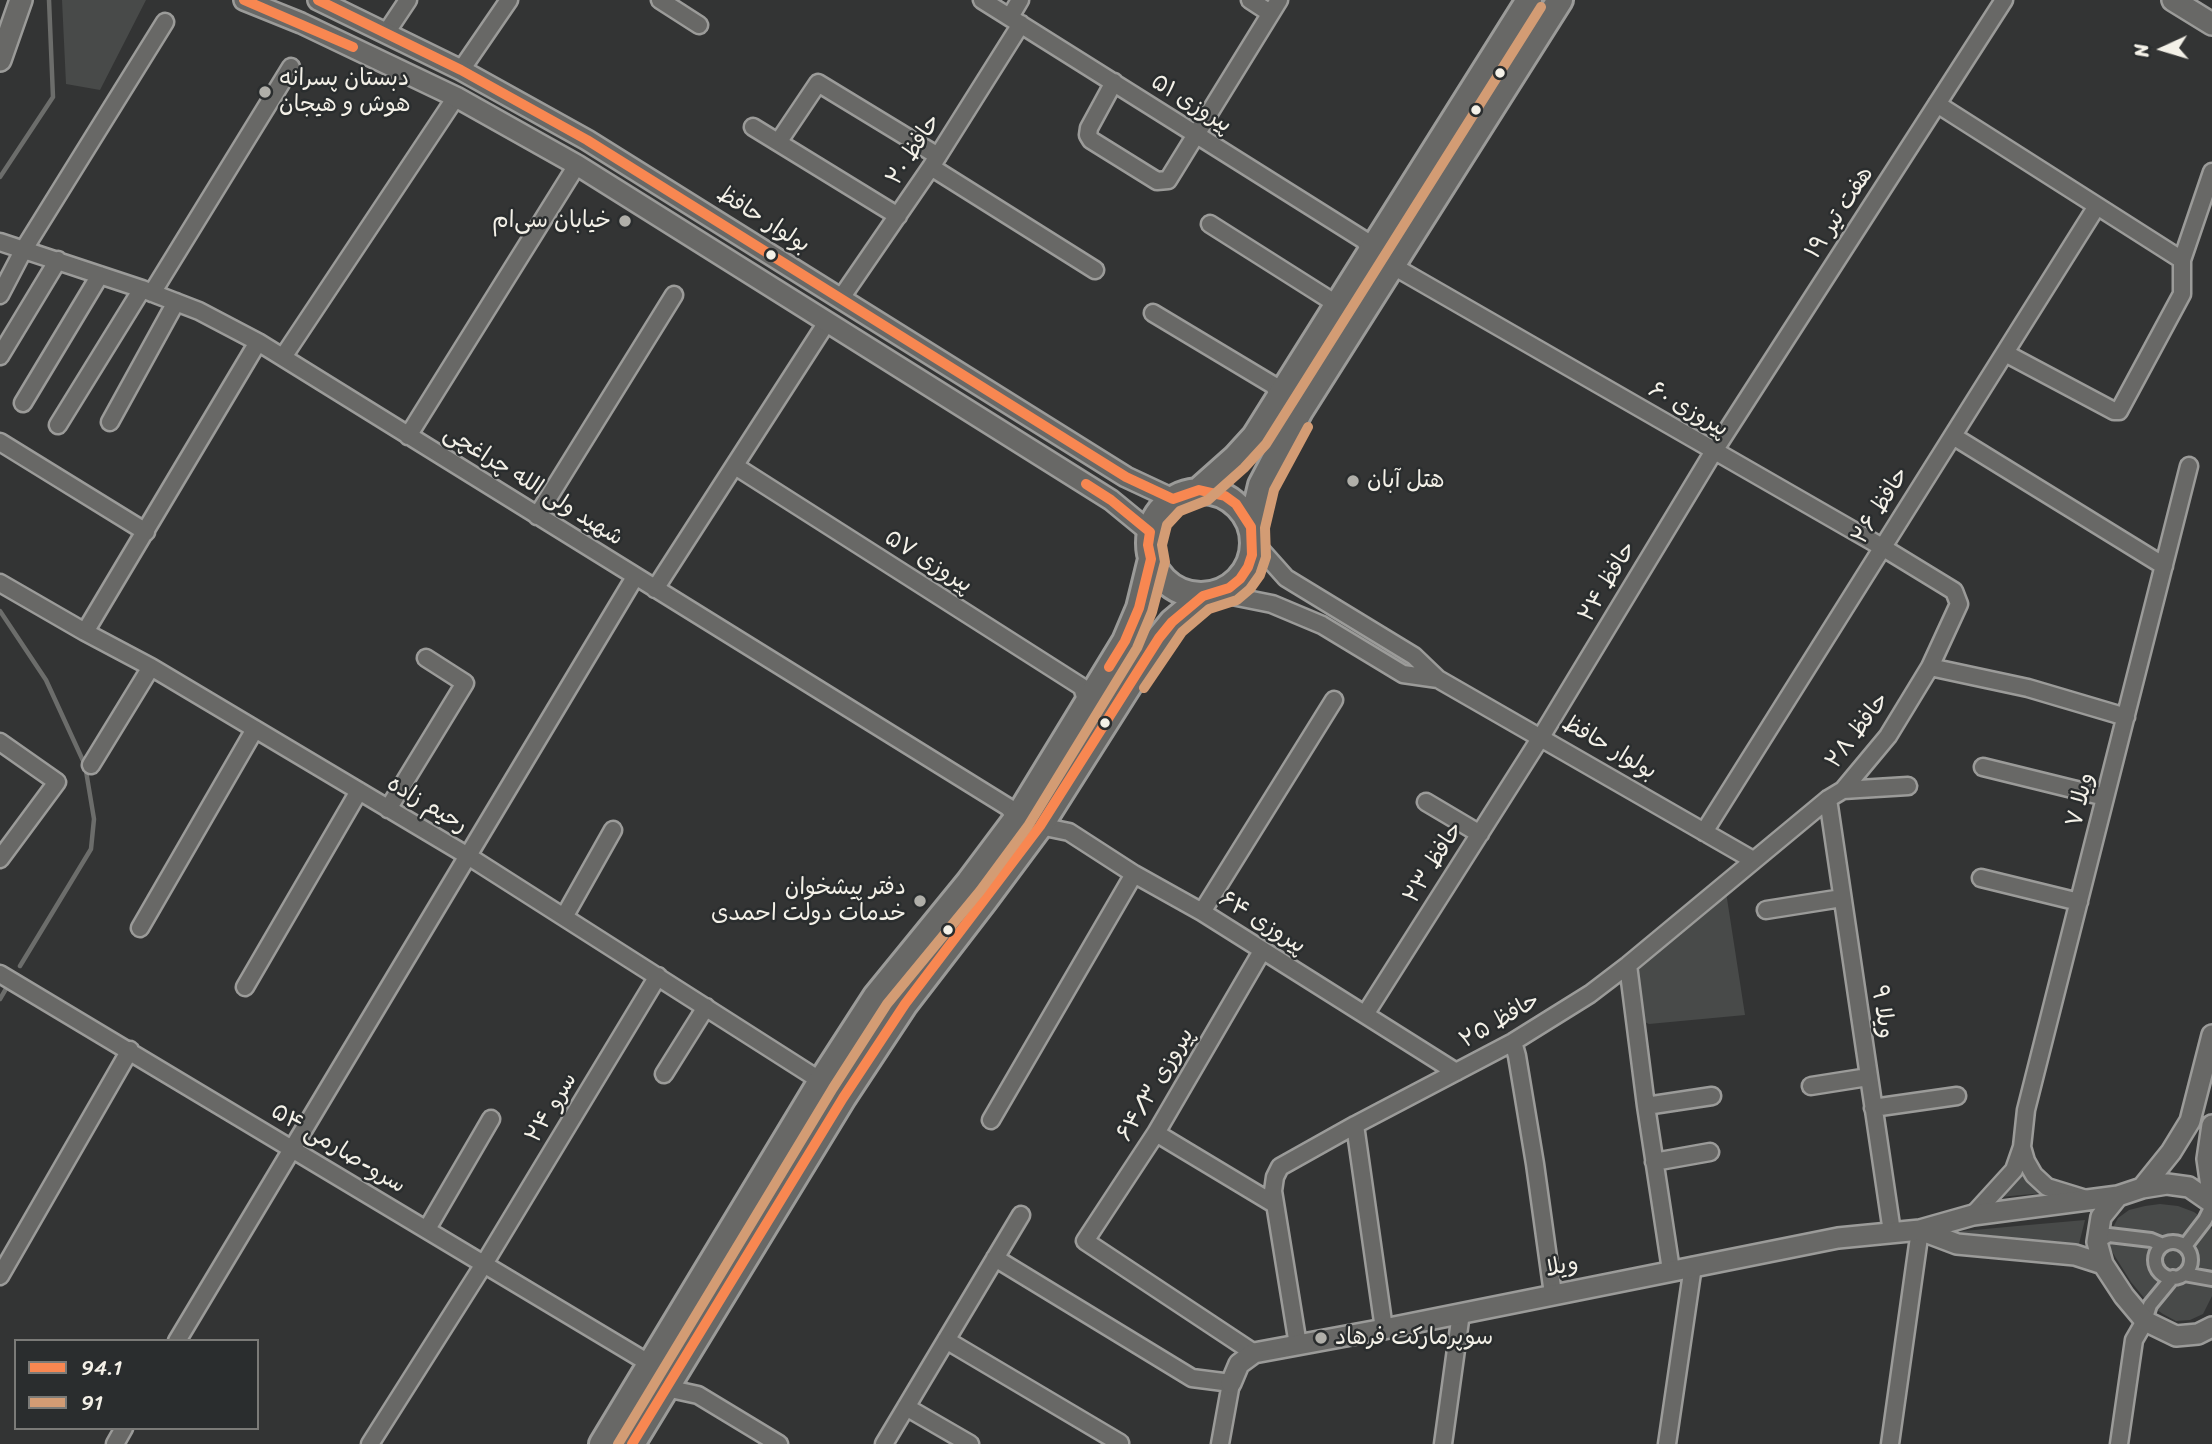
<!DOCTYPE html>
<meta charset="utf-8">
<style>
body{margin:0}
#map{position:relative;width:2212px;height:1444px;overflow:hidden;background:#333434;font-family:Sriracha,sans-serif}
canvas{display:block}
.legend{position:absolute;left:14px;top:1339px;width:245px;height:91px;box-sizing:border-box;background:#2a2d2e;border:2px solid #7b7b78;margin:0;padding:9px 12px;list-style:none;font-size:21px;color:#f4f1e8}
.legend li{display:flex;align-items:center;gap:14px;height:35px}
.legend b{width:35px;border:2px solid #7b7b78}
.north{position:absolute;left:2128px;top:14px;width:70px;height:70px;-webkit-text-stroke:5px #2a2d2e;paint-order:stroke;rotate:266deg;font-size:19px;font-weight:700;line-height:28px;text-align:center;color:#f4f1e8}
.north::after{content:'';display:block;margin:auto;width:24px;height:32px;background:#f4f1e8;clip-path:polygon(50% 0,100% 100%,50% 72%,0 100%)}
</style>
<div id="map">
<canvas width="2212" height="1444"></canvas>
<ul class="legend">
<li><b style="height:9px;background:#f88751"></b>94.1</li>
<li><b style="height:9px;background:#d39c74"></b>91</li>
</ul>
<div class="north">N</div>
</div>
<script>
const ctx = document.querySelector('canvas').getContext('2d');
ctx.lineJoin = 'round';
function paint(path, color) { ctx.fillStyle = color; ctx.fill(path, 'evenodd'); }
const poly = rows => new Path2D(rows.map(r => 'M' + r).join(''));
function trace(path, color, width, dash) { ctx.strokeStyle = color; ctx.lineWidth = width; ctx.lineCap = dash ? 'butt' : 'round'; ctx.setLineDash(dash || []); ctx.stroke(path); }
function drawText(font, color, halo, rows, align = 'center') {
  ctx.font = font + ' Sriracha,"Playpen Sans Arabic",sans-serif'; ctx.lineWidth = 5; ctx.setLineDash([]); ctx.textBaseline = 'middle'; ctx.strokeStyle = halo; ctx.fillStyle = color; for (const [text, x, y, turn = 0] of rows) {
    ctx.save(); ctx.translate(x, y); ctx.rotate((+turn || 0) * Math.PI / 180); ctx.textAlign = isNaN(turn) ? turn : align; if (halo) ctx.strokeText(text, 0, 0); ctx.fillText(text, 0, 0); ctx.restore();
  }
}
const green = poly([
 [62,0,146,0,100,90,66,84],
 [1726,892,1745,1015,1649,1024,1640,1020,1636,970,1641,963],
 [2023,1171,2032,1186,2043,1193,2000,1197],
 [2160,1204,2178,1206,2194,1212,2205,1220,2212,1230,2212,1296,2203,1314,2190,1320,2176,1321,2163,1314,2150,1305,2131,1282,2111,1250,2109,1235,2118,1218,2129,1210,2145,1206],
 [2085,1220,2079,1244,1953,1232,2017,1226]
]);
const stream = poly([
 [0,177,53,97,49,0],
 [0,611,46,680,85,765,94,819,91,849,20,966],
 [0,999,7,987]
]);
const pedestrian = poly([
 [2097,1242,2109,1235,2151,1240,2163,1245],
 '2155 1260a18 18 0 1 1 36 0a18 18 0 1 1-36 0Z',
 [2185,1246,2205,1220,2212,1206],
 [2184,1274,2212,1279],
 [2145,1321,2150,1305,2173,1277]
]);
const minor = poly([
 [660,0,699,25],
 [982,0,1364,240,1371,251],
 [1250,0,1270,13],
 [1010,17,1020,0],
 [386,33,408,0],
 [461,70,509,0],
 [1114,82,1089,128,1088,135,1091,140,1157,181,1168,180,1279,0],
 [1937,104,2182,260],
 [753,127,898,216],
 [779,141,818,83,938,156],
 [931,167,1095,270],
 [1210,224,1338,305],
 [0,242,142,289,199,311,258,342,1008,807,1017,818],
 [152,293,291,67],
 [0,295,24,249,165,22],
 [841,298,931,167,1021,24],
 [1153,313,1273,385,1281,396],
 [2005,353,2114,411,2119,411,2182,294,2182,260,2212,172],
 [0,356,58,260],
 [283,357,456,97],
 [23,403,100,275],
 [110,422,176,302],
 [58,425,142,289],
 [408,436,577,165],
 [1953,436,2164,566],
 [0,442,146,532],
 [735,466,1082,687,1087,703],
 [537,516,674,295],
 [1253,541,1286,578,1414,656,1438,679,1753,860],
 [0,583,85,632,151,667,468,856,821,1081],
 [655,589,827,322],
 [1217,593,1272,604,1322,625,1403,674,1438,679],
 [85,632,258,342],
 [1930,667,2028,688,2126,717],
 [0,742,57,782,0,859],
 [91,765,151,667],
 [1983,767,2105,797],
 [1843,790,1908,786],
 [1828,799,1892,1232],
 [1426,802,1480,834],
 [388,809,465,683,426,658],
 [1040,826,1069,832,1134,874,1202,912,1456,1072],
 [1704,832,2097,206],
 [1981,878,2079,902],
 [1766,910,1842,898],
 [1202,912,1334,700],
 [564,917,613,830],
 [140,928,255,729],
 [1628,965,1646,1106,1671,1270],
 [0,974,642,1359,647,1369],
 [245,987,359,791],
 [1366,1013,1541,737,1714,451,2004,0],
 [1513,1042,1517,1056,1535,1164,1553,1294],
 [664,1074,706,1007],
 [1811,1086,1868,1077],
 [1646,1106,1712,1096],
 [1873,1108,1957,1096],
 [991,1120,1134,874],
 [1355,1125,1384,1329],
 [1156,1133,1274,1204],
 [2022,1147,2026,1110,2189,466],
 [1654,1162,1710,1152],
 [1973,1215,2014,1170,2022,1147,2026,1161,2034,1175,2047,1187,2086,1199],
 [427,1229,491,1119],
 [995,1258,1192,1378,1231,1383,1220,1444],
 [0,1276,130,1050],
 [946,1340,1120,1443],
 [177,1341,635,577],
 [1298,1345,1273,1191,1275,1177,1280,1167,1355,1125,1513,1042,1590,994,1628,965,1828,799,1843,790,1888,736,1930,667,1959,604,1954,591,1882,547,1393,266],
 [1254,1353,1085,1241,1156,1133,1262,951],
 [666,1388,698,1395,779,1444],
 [906,1407,970,1444],
 [115,1444,124,1428],
 [370,1444,484,1264,658,976],
 [884,1444,1021,1215],
 [1443,1444,1461,1313],
 [1667,1444,1693,1266],
 [1890,1444,1920,1230],
 [2119,1444,2134,1340,2145,1321]
]);
const tertiary = poly([
 [244,0,301,23,456,97,577,165,1111,500,1150,532],
 [318,0,461,70,587,140,1126,477,1173,499],
 [2212,1125,2207,1159,2212,1194],
 [2142,1188,2171,1152,2190,1121,2212,1035],
 [2212,1203,2189,1187,2167,1184,2142,1188,2118,1196,2101,1217,2097,1242,2103,1264,2124,1296,2145,1321,2176,1336,2198,1334,2212,1327],
 [1920,1230,1957,1244,2075,1255,2103,1264],
 [1231,1383,1239,1364,1254,1353,1384,1329,1838,1238,1920,1230,1973,1215,2118,1196]
]);
const secondary = poly([
 [2173,0,2212,24],
 [0,60,21,0]
]);
const primary = poly([
 [1199,490,1235,458,1255,436,1529,0],
 '1149 543a52 52 0 1 1 104 0a52 52 0 1 1-104 0Z',
 [1251,527,1261,485,1300,411,1560,0],
 [602,1444,821,1081,876,996,969,882,1017,818,1125,641,1139,608,1151,559],
 [632,1444,843,1098,905,1004,985,900,1040,826,1159,638,1172,622,1203,596]
]);
const bus1 = poly([
 [244,0,353,47],
 [318,0,461,70,587,140,1126,477,1173,499,1199,490,1225,496,1236,504,1251,527,1252,555,1248,567,1240,579,1229,588,1203,596,1172,622,1159,638,1040,826,905,1004,843,1098,632,1444],
 [1086,484,1111,500,1150,532,1148,545,1151,559,1139,608,1125,641,1109,667]
]);
const bus2 = poly([
 [1144,688,1182,632,1209,609,1237,600,1250,589,1260,575,1266,557,1265,528,1274,490,1308,427],
 [618,1444,833,1088,887,1004,980,891,1028,826,1137,648,1152,612,1165,562,1162,545,1167,525,1180,511,1208,500,1244,468,1266,444,1541,7]
]);
const markers = [
 [1500,73,6,"#f4f1e8"],
 [265,92,7,"#b0afa9"],
 [1476,110,6,"#f4f1e8"],
 [625,221,7,"#b0afa9"],
 [771,255,6,"#f4f1e8"],
 [1353,481,7,"#b0afa9"],
 [1105,723,6,"#f4f1e8"],
 [920,901,7,"#b0afa9"],
 [948,930,6,"#f4f1e8"],
 [1321,1338,7,"#b0afa9"]
];
const poiNames = [
 ["دبستان پسرانه",279,79],
 ["هوش و هیجان",279,105],
 ["خیابان سی‌ام",611,221,"right"],
 ["هتل آبان",1367,481],
 ["دفتر پیشخوان",906,888,"right"],
 ["خدمات دولت احمدی",906,914,"right"],
 ["سوپرمارکت فرهاد",1335,1338]
];
const streetNames = [
 ["پیروزی ۵۱",1191,104,32],
 ["حافظ ۲۰",914,150,-57],
 ["هفت تیر ۱۹",1840,213,-57],
 ["بولوار حافظ",763,220,32],
 ["پیروزی ۶۰",1688,410,30],
 ["شهید ولی الله چراغچی",533,486,32],
 ["حافظ ۲۶",1881,506,-58],
 ["پیروزی ۵۷",928,562,32],
 ["حافظ ۲۴",1608,582,-59],
 ["حافظ ۲۸",1858,731,-53],
 ["بولوار حافظ",1609,748,30],
 ["ویلا ۷",2081,800,-76],
 ["رحیم زاده",427,805,31],
 ["حافظ ۲۳",1434,863,-58],
 ["پیروزی ۶۴",1262,923,32],
 ["ویلا ۹",1882,1012,82],
 ["حافظ ۲۵",1500,1021,-30],
 ["پیروزی ۶۴/۳",1156,1085,-59],
 ["سرو ۲۴",552,1108,-59],
 ["سرو-صارمی ۵۴",338,1149,31],
 ["ویلا",1562,1267,-12]
];
paint(green, '#484a49');
trace(stream, '#6c6d6b', 4.5);
trace(pedestrian, '#9b9b99', 18);
trace(minor, '#9b9b99', 21);
trace(tertiary, '#9b9b99', 24);
trace(secondary, '#9b9b99', 26);
trace(primary, '#9b9b99', 30);
trace(pedestrian, '#686866', 12);
trace(minor, '#686866', 16);
trace(tertiary, '#686866', 19);
trace(secondary, '#686866', 21);
trace(primary, '#686866', 24);
trace(bus1, '#f88751', 10);
trace(bus2, '#d39c74', 10);
for (const [x, y, r, color] of markers) { const dot = new Path2D(); dot.arc(x, y, r, 0, 2 * Math.PI); ctx.fillStyle = color; ctx.fill(dot); trace(dot, '#2a2d2e', 2.5); }
drawText('23px', '#f4f1e8', '#2a2d2e', poiNames, 'left');
drawText('23px', '#f4f1e8', '#2a2d2e', streetNames);
</script>
